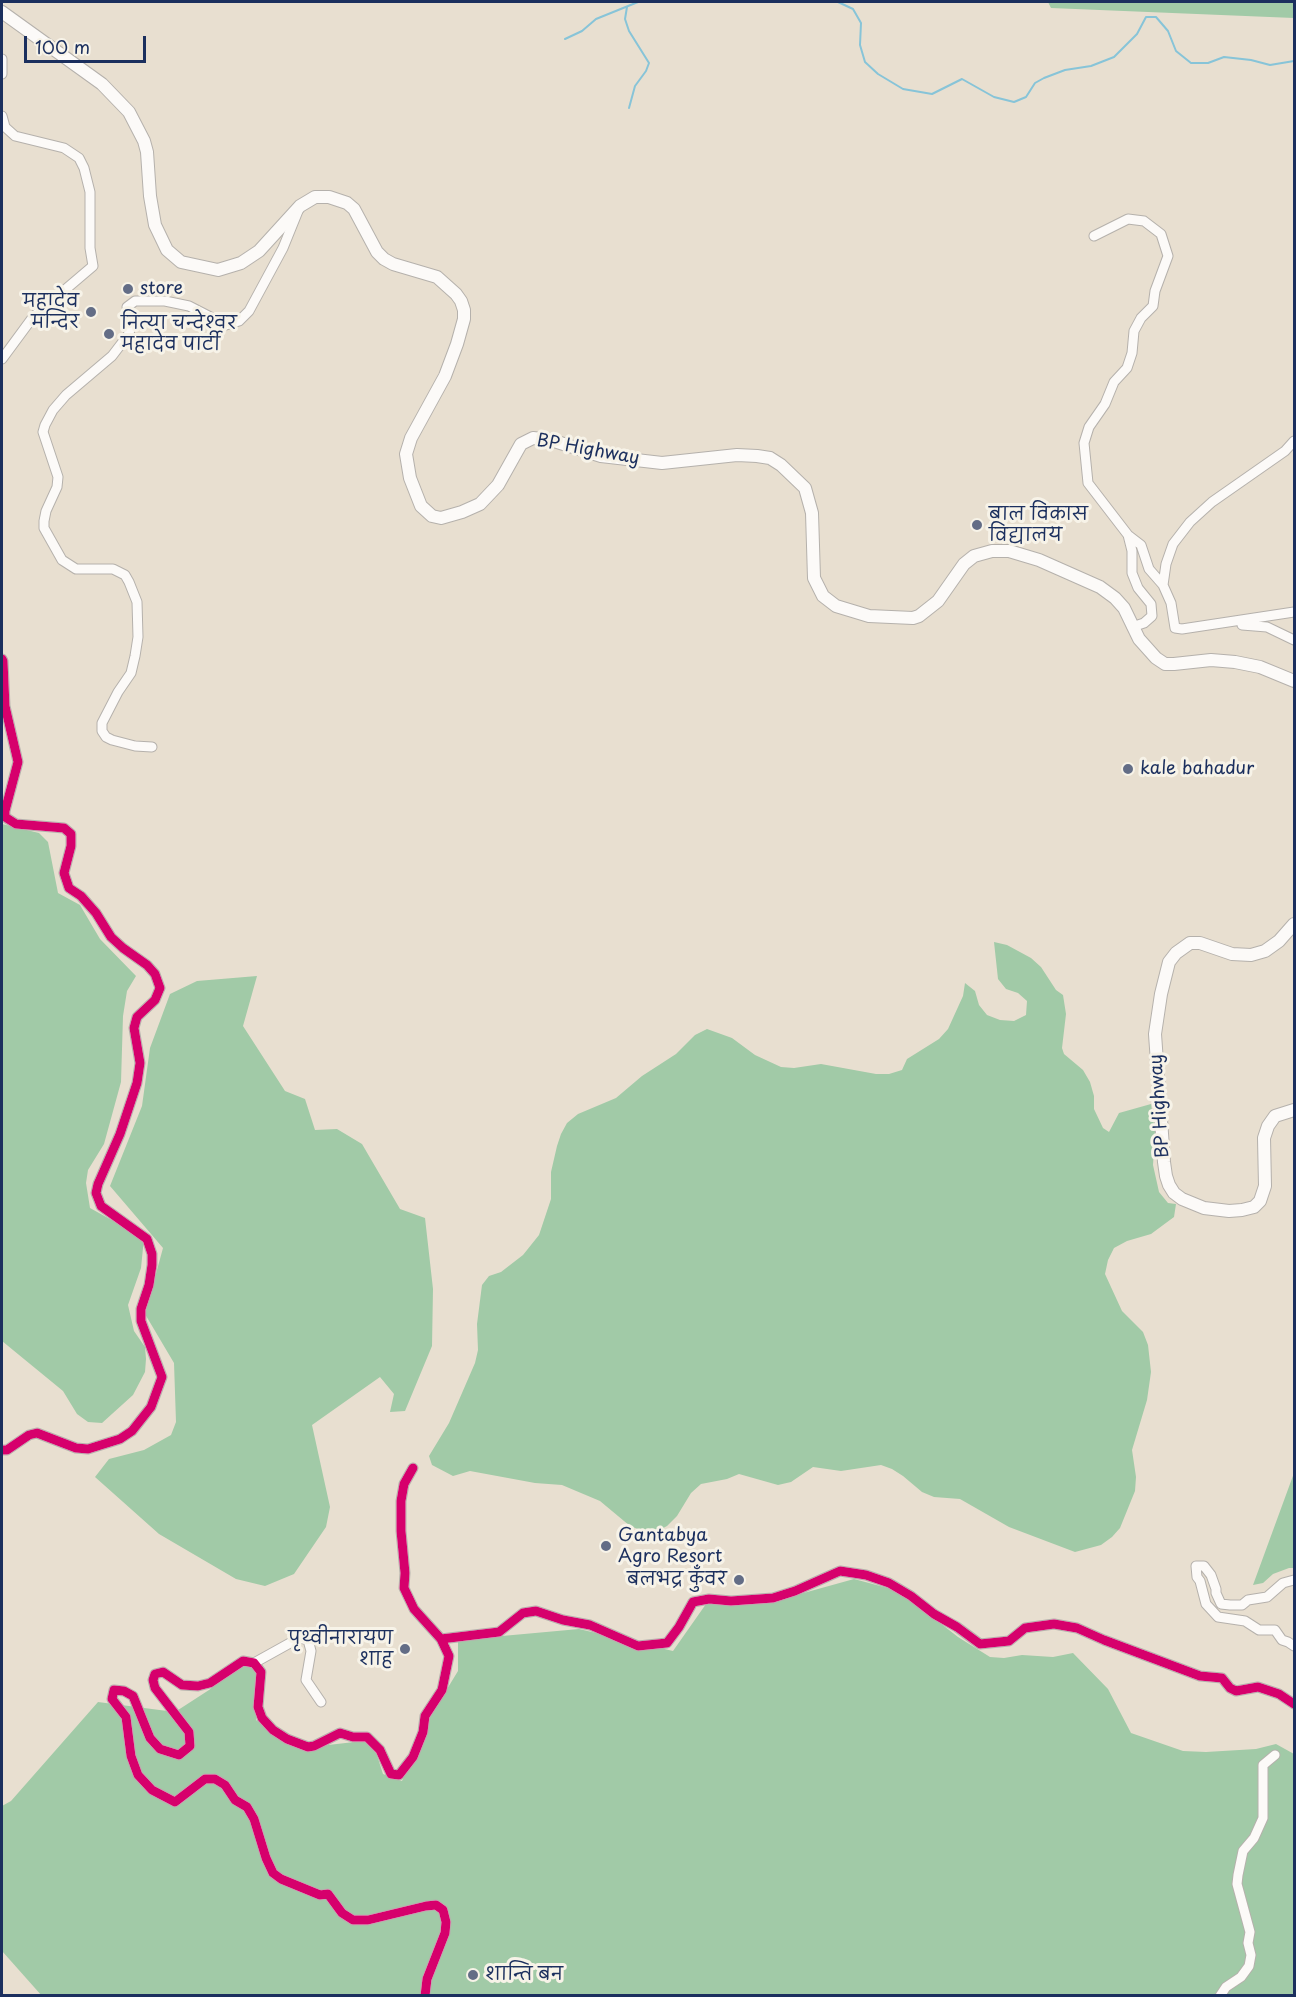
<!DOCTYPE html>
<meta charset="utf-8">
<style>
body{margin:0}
#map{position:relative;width:1296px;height:1997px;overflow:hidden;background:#e8dfd0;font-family:"Playpen Sans",sans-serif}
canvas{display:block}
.frame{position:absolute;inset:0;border:3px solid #1b2f5e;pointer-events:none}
.scale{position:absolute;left:24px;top:36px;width:122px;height:27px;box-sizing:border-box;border:3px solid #1b2f5e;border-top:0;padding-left:8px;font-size:18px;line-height:21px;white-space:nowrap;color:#1b2f5e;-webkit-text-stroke:4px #f7f3e8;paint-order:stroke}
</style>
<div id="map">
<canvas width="1296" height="1997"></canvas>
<div class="frame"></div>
<div class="scale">100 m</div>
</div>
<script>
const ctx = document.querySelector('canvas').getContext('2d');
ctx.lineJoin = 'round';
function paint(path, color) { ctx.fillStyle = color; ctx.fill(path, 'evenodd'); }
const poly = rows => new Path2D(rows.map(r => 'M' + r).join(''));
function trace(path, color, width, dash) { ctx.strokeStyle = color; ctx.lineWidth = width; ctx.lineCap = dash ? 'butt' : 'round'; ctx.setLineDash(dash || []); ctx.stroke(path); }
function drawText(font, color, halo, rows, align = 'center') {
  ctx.font = font + ' "Playpen Sans","Playpen Sans Deva",sans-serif'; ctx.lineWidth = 6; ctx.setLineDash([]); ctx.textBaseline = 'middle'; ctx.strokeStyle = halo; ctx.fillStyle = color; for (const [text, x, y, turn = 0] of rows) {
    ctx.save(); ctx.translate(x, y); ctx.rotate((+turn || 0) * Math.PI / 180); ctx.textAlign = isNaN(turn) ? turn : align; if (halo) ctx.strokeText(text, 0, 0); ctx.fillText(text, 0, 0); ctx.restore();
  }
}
const forest = poly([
 [1048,2,1294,2,1294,18,1051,8],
 [2,824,39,833,48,842,58,893,80,905,100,939,136,976,127,991,123,1016,121,1082,104,1144,88,1170,86,1183,90,1208,144,1238,141,1268,128,1305,134,1331,145,1347,146,1359,145,1372,133,1395,102,1423,88,1422,77,1414,63,1391,2,1341],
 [994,942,1007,945,1031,958,1041,967,1056,990,1063,995,1066,1014,1062,1048,1064,1054,1083,1070,1090,1082,1094,1096,1094,1109,1103,1128,1109,1132,1119,1113,1151,1104,1155,1131,1153,1165,1159,1192,1168,1203,1176,1204,1174,1217,1151,1234,1127,1241,1114,1248,1108,1260,1105,1274,1122,1311,1143,1332,1148,1345,1151,1372,1147,1400,1132,1450,1136,1477,1135,1491,1120,1528,1112,1537,1101,1545,1075,1552,1009,1527,960,1499,934,1497,922,1492,903,1476,892,1469,881,1465,841,1471,813,1467,791,1482,778,1485,739,1474,727,1479,701,1484,691,1493,677,1516,667,1526,656,1532,643,1531,630,1526,600,1501,562,1485,535,1483,470,1471,453,1476,432,1465,429,1456,449,1423,475,1363,478,1350,477,1324,482,1285,489,1276,501,1272,523,1255,539,1235,551,1199,551,1172,557,1146,561,1134,567,1123,578,1114,616,1098,642,1076,676,1054,695,1035,707,1029,732,1038,755,1055,781,1067,794,1068,821,1064,876,1074,889,1074,902,1070,907,1059,939,1039,948,1029,963,996,965,983,975,991,979,1005,987,1015,1000,1020,1014,1021,1026,1015,1027,1001,1018,993,1006,989,998,979],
 [257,976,243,1026,285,1091,305,1099,315,1130,337,1129,362,1144,400,1209,425,1218,433,1289,432,1346,405,1411,390,1412,394,1394,380,1377,312,1425,330,1507,326,1527,294,1574,265,1586,236,1579,159,1534,95,1477,109,1459,144,1450,171,1435,176,1422,174,1363,145,1314,163,1248,110,1186,142,1106,150,1048,170,994,197,981],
 [1294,1473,1294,1568,1289,1568,1273,1574,1263,1583,1253,1585],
 [854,1579,899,1591,958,1637,990,1657,1004,1658,1022,1655,1053,1657,1073,1653,1108,1689,1131,1733,1183,1751,1206,1752,1256,1749,1276,1744,1294,1754,1294,1995,42,1996,2,1951,2,1806,11,1801,98,1702,175,1712,209,1690,241,1664,252,1665,258,1676,256,1681,256,1720,281,1739,311,1750,328,1745,372,1740,383,1774,402,1781,430,1717,458,1671,458,1640,579,1629,673,1651,706,1604,764,1604]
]);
const stream = poly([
 [838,2,853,9,861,23,860,45,865,62,878,74,903,89,932,94,962,79,994,97,1014,102,1026,97,1035,83,1044,78,1065,70,1091,66,1114,57,1137,34,1146,17,1156,17,1168,31,1176,51,1191,63,1208,63,1224,57,1251,60,1270,65,1294,61],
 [627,7,625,19,629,31,649,63,646,71,635,86,629,108],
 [565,39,582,31,596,19,638,2]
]);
const minor = poly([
 [2,59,2,74],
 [2,116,5,127,15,136,64,148,79,158,84,168,90,192,90,248,93,266,33,317,2,359],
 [1094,236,1128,219,1144,221,1161,234,1168,256,1155,291,1153,306,1141,318,1134,331,1132,353,1127,368,1114,382,1105,404,1089,427,1084,443,1088,483,1128,535,1132,551,1132,573,1138,588,1151,604,1152,616,1144,623,1132,627],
 [127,307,135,301,165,301,189,306,226,325,239,321,249,311,283,248,298,211],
 [133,323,128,335,112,356,66,395,53,410,45,425,43,432,58,477,57,487,46,511,44,521,44,528,62,560,76,569,113,569,125,575,129,582,137,602,138,637,135,656,131,673,118,692,102,723,102,731,106,737,112,740,135,746,152,747],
 [1128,535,1141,545,1149,569,1163,585,1171,603,1175,628,1182,629,1294,612],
 [1163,585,1166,564,1173,544,1190,522,1212,502,1285,451,1294,441],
 [1242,625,1267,627,1294,640],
 [2,659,3,661,5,706,18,762,5,811,5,817,16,824,64,828,71,834,71,846,64,873,69,888,81,896,96,913,111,937,123,948,147,965,155,974,160,988,155,1000,137,1017,134,1028,140,1063,137,1083,120,1134,98,1184,96,1193,101,1206,147,1239,152,1254,152,1265,149,1285,141,1309,141,1321,162,1377,151,1407,132,1431,120,1439,88,1449,76,1448,37,1433,29,1435,7,1450,2,1450],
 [413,1468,404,1484,401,1501,401,1531,405,1573,404,1588,414,1609,441,1639,449,1656,442,1690,425,1716,423,1732,413,1757,399,1775,391,1774,380,1750,367,1737,353,1737,340,1733,314,1746,308,1747,287,1739,273,1730,262,1718,258,1707,261,1672,254,1663,243,1661,210,1683,198,1686,182,1685,163,1672,155,1674,153,1680,155,1688,189,1732,190,1746,179,1755,160,1749,150,1738,133,1696,124,1691,114,1690,112,1699,126,1717,131,1756,138,1775,152,1790,175,1802,205,1779,215,1779,225,1785,235,1800,247,1807,254,1819,266,1858,273,1873,281,1879,320,1895,328,1894,342,1913,353,1920,368,1920,426,1906,436,1905,443,1910,446,1922,445,1933,427,1979,425,1996],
 [1294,1580,1283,1583,1267,1597,1248,1600,1242,1605,1230,1605,1221,1604,1216,1593,1216,1589,1211,1575,1204,1566,1196,1566,1197,1577,1200,1581,1206,1604,1218,1617,1245,1621,1259,1630,1275,1630,1282,1640,1288,1642,1294,1646],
 [441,1639,499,1632,523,1613,536,1611,563,1620,590,1625,638,1646,667,1643,679,1627,693,1602,709,1599,731,1601,773,1598,795,1591,840,1571,866,1575,889,1583,911,1596,934,1614,957,1627,980,1644,1009,1641,1025,1628,1054,1624,1077,1628,1104,1640,1200,1676,1222,1678,1230,1688,1236,1691,1258,1687,1279,1694,1294,1704],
 [254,1663,299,1638,308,1640,311,1651,306,1680,321,1702],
 [1220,1996,1226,1987,1241,1977,1249,1966,1251,1955,1248,1943,1250,1932,1237,1884,1238,1875,1243,1851,1254,1838,1263,1818,1263,1765,1275,1755]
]);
const highway = poly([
 [2,12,102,84,129,112,144,141,147,152,150,196,155,225,167,250,181,262,218,270,241,263,259,251,300,206,315,197,329,197,347,203,354,209,377,252,384,259,393,264,437,277,456,294,461,301,464,310,464,319,457,344,445,376,411,438,406,454,410,478,421,506,432,516,441,518,462,512,480,504,498,485,521,444,533,438,551,440,601,456,662,463,737,455,757,456,770,458,781,465,805,488,812,513,814,578,823,596,836,606,869,616,913,618,919,616,938,601,964,564,974,556,992,551,1009,551,1039,560,1100,587,1115,598,1124,608,1139,639,1156,658,1165,664,1174,664,1211,660,1235,662,1260,667,1294,681],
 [1294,924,1279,941,1265,951,1251,955,1232,954,1200,943,1190,943,1176,953,1169,962,1161,994,1155,1034,1164,1162,1166,1176,1169,1185,1174,1193,1182,1199,1204,1208,1229,1211,1242,1210,1254,1207,1260,1201,1265,1186,1264,1138,1268,1126,1275,1116,1294,1110]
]);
const cycleway = poly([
 [2,659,3,661,5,706,18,762,5,811,5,817,16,824,64,828,71,834,71,846,64,873,69,888,81,896,96,913,111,937,123,948,147,965,155,974,160,988,155,1000,137,1017,134,1028,140,1063,137,1083,120,1134,98,1184,96,1193,101,1206,147,1239,152,1254,152,1265,149,1285,141,1309,141,1321,162,1377,151,1407,132,1431,120,1439,88,1449,76,1448,37,1433,29,1435,7,1450,2,1450],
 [413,1468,404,1484,401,1501,401,1531,405,1573,404,1588,414,1609,441,1639,449,1656,442,1690,425,1716,423,1732,413,1757,399,1775,391,1774,380,1750,367,1737,353,1737,340,1733,314,1746,308,1747,287,1739,273,1730,262,1718,258,1707,261,1672,254,1663,243,1661,210,1683,198,1686,182,1685,163,1672,155,1674,153,1680,155,1688,189,1732,190,1746,179,1755,160,1749,150,1738,133,1696,124,1691,114,1690,112,1699,126,1717,131,1756,138,1775,152,1790,175,1802,205,1779,215,1779,225,1785,235,1800,247,1807,254,1819,266,1858,273,1873,281,1879,320,1895,328,1894,342,1913,353,1920,368,1920,426,1906,436,1905,443,1910,446,1922,445,1933,427,1979,425,1996],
 [441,1639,499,1632,523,1613,536,1611,563,1620,590,1625,638,1646,667,1643,679,1627,693,1602,709,1599,731,1601,773,1598,795,1591,840,1571,866,1575,889,1583,911,1596,934,1614,957,1627,980,1644,1009,1641,1025,1628,1054,1624,1077,1628,1104,1640,1200,1676,1222,1678,1230,1688,1236,1691,1258,1687,1279,1694,1294,1704]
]);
const markers = [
 [128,289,6,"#636d86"],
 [91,312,6,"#636d86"],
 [109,334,6,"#636d86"],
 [977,525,6,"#636d86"],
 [1128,769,6,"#636d86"],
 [606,1546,6,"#636d86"],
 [739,1580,6,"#636d86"],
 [405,1649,6,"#636d86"],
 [473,1975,6,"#636d86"]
];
const poiNames = [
 ["store",140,289],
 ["महादेव",79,302,"right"],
 ["मन्दिर",79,323,"right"],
 ["नित्या चन्देश्वर",121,324],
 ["महादेव पार्टी",121,345],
 ["बाल विकास",989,515],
 ["विद्यालय",989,536],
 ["kale bahadur",1140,769],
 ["Gantabya",618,1536],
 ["Agro Resort",618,1557],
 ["बलभद्र कुँवर",727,1580,"right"],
 ["पृथ्वीनारायण",393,1639,"right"],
 ["शाह",393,1660,"right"],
 ["शान्ति बन",485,1975]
];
const streetNames = [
 ["BP Highway",588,450,10],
 ["BP Highway",1160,1106,-94]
];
paint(forest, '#a1caa7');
trace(stream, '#87c4d8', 2);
trace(minor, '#b5b1ac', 11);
trace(highway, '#b5b1ac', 14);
trace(minor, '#fcfaf8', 9);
trace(highway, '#fcfaf8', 12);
trace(cycleway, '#d6006c', 9);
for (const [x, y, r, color] of markers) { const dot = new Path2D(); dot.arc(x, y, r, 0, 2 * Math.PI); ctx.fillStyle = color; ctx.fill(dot); trace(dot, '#f7f3e8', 2); }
drawText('18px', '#1b2f5e', '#f7f3e8', poiNames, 'left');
drawText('18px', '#1b2f5e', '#f7f3e8', streetNames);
</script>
